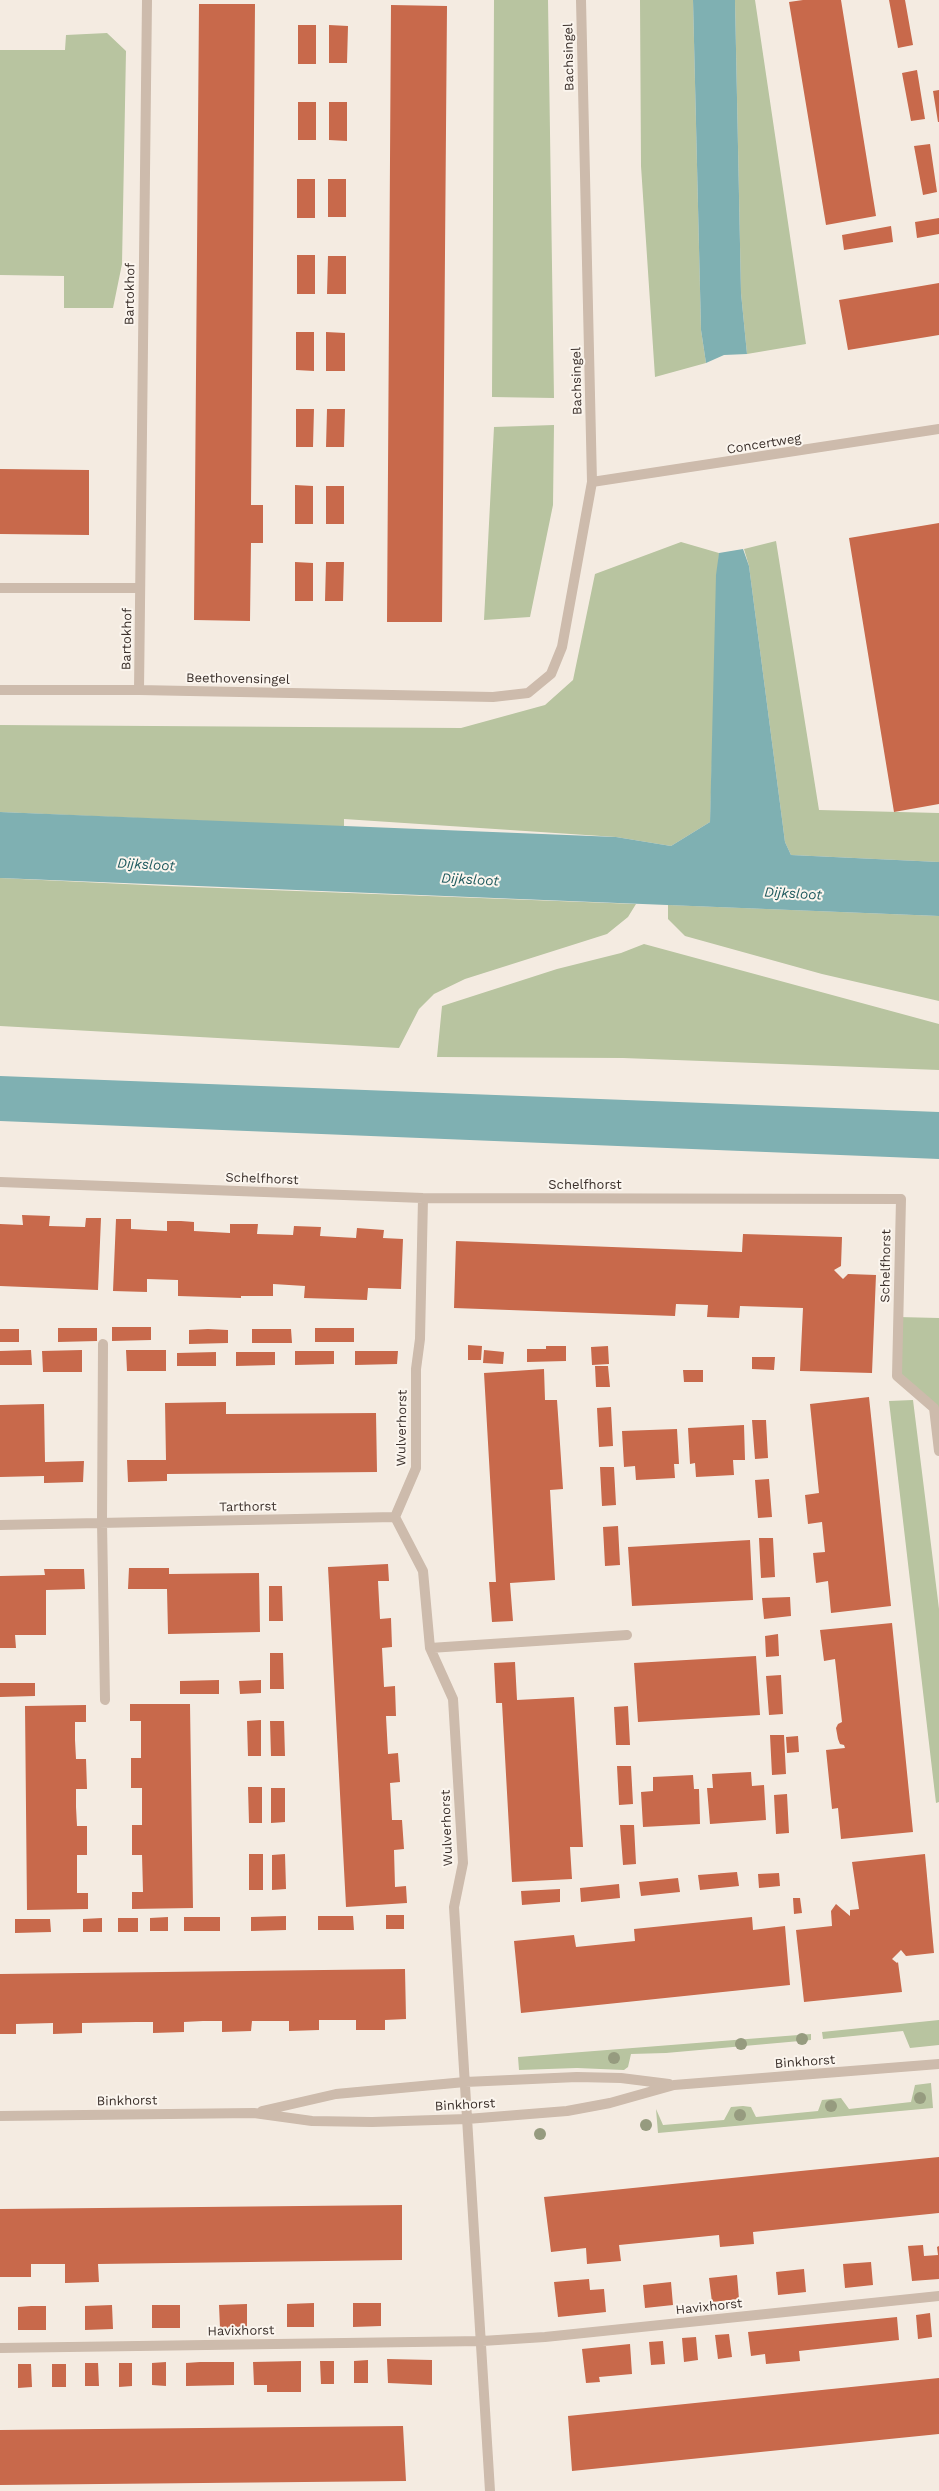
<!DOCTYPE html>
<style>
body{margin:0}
canvas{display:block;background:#f4ebe1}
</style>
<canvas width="939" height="2491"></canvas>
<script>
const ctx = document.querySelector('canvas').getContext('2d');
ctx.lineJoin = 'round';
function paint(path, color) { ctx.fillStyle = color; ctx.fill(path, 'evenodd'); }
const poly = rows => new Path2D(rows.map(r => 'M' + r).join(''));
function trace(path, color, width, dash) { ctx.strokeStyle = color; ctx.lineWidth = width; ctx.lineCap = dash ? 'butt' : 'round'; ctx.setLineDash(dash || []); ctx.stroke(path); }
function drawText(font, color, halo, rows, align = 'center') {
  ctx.font = font + ' "Work Sans",sans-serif'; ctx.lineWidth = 4; ctx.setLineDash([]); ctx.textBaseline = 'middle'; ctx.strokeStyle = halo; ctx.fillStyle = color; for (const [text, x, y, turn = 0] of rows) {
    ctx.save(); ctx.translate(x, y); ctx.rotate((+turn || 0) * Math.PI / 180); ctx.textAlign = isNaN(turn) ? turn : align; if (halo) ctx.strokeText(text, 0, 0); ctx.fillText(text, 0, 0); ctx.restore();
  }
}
const green = poly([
 [494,0,548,0,554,398,492,397],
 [640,0,693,0,701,330,706,363,655,377,641,166],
 [735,0,755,0,806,344,747,354,741,293],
 [107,33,126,51,122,264,113,308,64,308,64,276,0,275,0,50,65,50,66,35],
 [554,425,553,505,530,617,484,620,494,427],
 [776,541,819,810,939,813,939,862,791,855,785,842,749,566,744,549],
 [681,542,719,553,710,822,671,846,616,837,344,819,344,827,0,812,0,725,461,728,545,705,573,680,595,574],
 [0,878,166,886,636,904,628,917,607,934,465,979,434,994,419,1009,399,1048,0,1026],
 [668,905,939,916,939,1001,822,974,685,936,668,919],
 [644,944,939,1024,939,1070,623,1058,437,1057,442,1006,557,969,621,953],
 [898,1317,939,1318,939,1408,934,1408,897,1376],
 [913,1400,939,1609,939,1802,936,1803,889,1401],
 [939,2020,939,2045,910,2048,903,2031,823,2039,822,2032],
 [811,2034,811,2040,666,2053,631,2054,628,2067,624,2070,577,2068,519,2070,518,2057],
 [931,2083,933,2108,658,2133,656,2109,663,2125,724,2120,731,2107,743,2106,751,2107,756,2117,818,2111,822,2100,841,2098,849,2109,911,2102,915,2085]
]);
const water = poly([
 [693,0,735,0,741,293,747,354,724,355,706,363,701,330],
 [743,549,749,566,785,842,791,855,939,862,939,916,0,878,0,812,616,837,671,846,710,822,716,575,719,553],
 [0,1076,939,1112,939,1159,0,1121]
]);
const building = poly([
 [803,0,841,0,876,216,826,225,789,2],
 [889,0,905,0,913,45,898,48],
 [199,4,255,4,251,505,263,505,263,543,251,543,250,621,194,620],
 [391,5,447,6,442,622,387,622],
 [298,25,316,25,316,64,298,64],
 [329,25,348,26,347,63,329,63],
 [917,70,925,119,911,121,902,73],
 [939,90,939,122,938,122,933,91],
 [298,102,316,102,316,140,298,140],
 [329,102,347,102,347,141,329,140],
 [930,144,937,192,923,195,914,146],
 [297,179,315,179,315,218,297,218],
 [328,179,346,179,346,217,328,217],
 [939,218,939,234,917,238,915,222],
 [891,226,893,242,844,250,842,235],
 [297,255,315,255,315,294,297,294],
 [328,256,346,256,346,294,327,294],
 [939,283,939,335,848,350,839,300],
 [296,332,314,332,314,371,296,370],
 [326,332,345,333,345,371,326,371],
 [296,409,314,409,313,447,296,447],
 [327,409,345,409,344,447,326,447],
 [0,469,89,470,89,535,0,534],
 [295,485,313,486,313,524,295,524],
 [326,486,344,486,344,524,326,524],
 [939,523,939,804,894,812,849,538],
 [295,562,313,563,313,601,295,601],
 [326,562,344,562,343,601,325,601],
 [22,1215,50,1216,49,1226,85,1227,86,1218,101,1218,98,1290,0,1286,0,1224,23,1225],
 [116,1219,131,1219,131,1229,167,1231,167,1221,181,1221,194,1222,194,1231,230,1233,230,1224,258,1224,257,1234,293,1235,294,1226,321,1227,320,1236,356,1238,357,1228,384,1230,383,1238,403,1239,401,1289,368,1288,367,1300,304,1298,305,1286,273,1284,273,1296,241,1296,241,1298,178,1296,178,1280,147,1279,147,1292,113,1291],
 [743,1234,842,1237,841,1266,834,1270,843,1279,848,1274,876,1275,872,1373,800,1371,803,1308,740,1306,739,1318,707,1317,708,1305,676,1304,675,1316,454,1308,456,1241,742,1252],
 [112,1327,151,1327,151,1340,112,1341],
 [58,1328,97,1328,97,1341,58,1342],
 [315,1328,354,1328,354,1342,315,1342],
 [0,1329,19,1329,19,1342,0,1342],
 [208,1329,228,1330,228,1343,189,1344,189,1330],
 [252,1329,291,1329,292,1343,252,1343],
 [468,1345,482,1346,481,1360,468,1360],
 [546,1346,566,1346,566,1361,527,1362,527,1349,546,1349],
 [608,1346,609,1364,592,1365,591,1347],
 [31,1350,32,1365,0,1365,0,1351],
 [82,1350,82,1372,43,1372,42,1351],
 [126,1350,166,1350,166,1371,127,1371],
 [484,1350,504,1352,503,1364,483,1363],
 [295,1351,334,1351,334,1364,295,1365],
 [355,1351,398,1351,397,1364,355,1365],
 [216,1352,216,1366,177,1366,177,1353],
 [236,1352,275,1352,275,1365,236,1366],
 [752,1357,775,1357,774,1370,752,1369],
 [595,1366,608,1366,610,1387,596,1387],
 [544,1369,545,1400,557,1400,559,1429,563,1489,550,1490,555,1580,510,1583,513,1621,492,1622,489,1582,496,1582,484,1373],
 [683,1370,703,1370,703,1382,684,1382],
 [869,1397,891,1606,831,1613,828,1581,816,1583,813,1553,825,1552,822,1522,808,1524,805,1495,819,1493,810,1404],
 [226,1402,226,1414,376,1413,377,1472,167,1474,167,1481,128,1482,127,1460,166,1460,165,1403],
 [44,1404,45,1462,84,1461,83,1482,44,1483,44,1476,0,1477,0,1405],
 [611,1407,613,1446,599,1447,597,1408],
 [752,1420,766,1420,768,1458,755,1459],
 [744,1425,745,1460,733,1460,734,1475,696,1477,695,1463,690,1464,688,1428],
 [677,1429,679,1464,674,1464,675,1478,636,1480,635,1466,624,1467,622,1431],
 [600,1467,614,1467,616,1505,602,1506],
 [769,1479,772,1517,758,1518,755,1480],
 [618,1526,620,1565,605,1566,603,1527],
 [759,1538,773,1538,775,1577,761,1578],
 [750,1540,753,1600,632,1606,628,1547],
 [388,1564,389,1581,378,1581,380,1619,391,1618,392,1647,382,1648,384,1687,395,1686,396,1716,386,1716,388,1754,398,1753,400,1782,390,1783,392,1820,402,1820,404,1849,394,1850,395,1887,406,1886,407,1903,346,1907,328,1567],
 [129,1568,169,1568,169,1574,259,1573,260,1632,168,1634,167,1589,128,1589],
 [44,1569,84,1569,85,1589,46,1590,46,1635,15,1635,16,1648,0,1648,0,1576,45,1575],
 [269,1586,282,1586,283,1621,269,1621],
 [790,1597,791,1616,764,1619,762,1598],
 [892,1623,913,1832,841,1839,838,1808,832,1809,826,1750,845,1748,844,1745,840,1744,838,1739,836,1728,838,1724,842,1722,835,1659,824,1661,820,1630],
 [778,1634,779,1656,766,1657,765,1636],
 [270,1653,283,1653,284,1689,270,1689],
 [756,1656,760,1715,638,1722,634,1663],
 [515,1662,517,1700,574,1697,583,1847,570,1847,572,1879,512,1882,502,1703,496,1703,494,1663],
 [781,1675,783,1714,769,1715,766,1676],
 [219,1680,219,1694,180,1694,180,1681],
 [261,1680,261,1693,240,1694,239,1681],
 [0,1683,35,1683,35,1696,0,1697],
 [130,1704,190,1704,193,1908,132,1909,132,1892,143,1892,142,1855,132,1855,132,1825,142,1825,142,1788,131,1788,131,1758,141,1758,141,1721,130,1721],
 [86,1705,86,1722,75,1722,75,1740,76,1759,86,1759,87,1789,76,1789,76,1807,77,1826,87,1826,87,1855,77,1855,77,1893,88,1893,88,1909,27,1910,25,1706],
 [628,1706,630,1745,616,1745,614,1707],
 [261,1720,261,1756,248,1756,247,1721],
 [270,1721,284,1721,285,1756,271,1756],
 [770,1735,784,1735,786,1774,772,1775],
 [798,1736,799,1752,787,1753,786,1737],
 [617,1766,631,1766,633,1804,619,1805],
 [751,1772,752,1786,764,1785,766,1820,710,1824,707,1788,713,1788,712,1774],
 [693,1775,694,1789,699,1789,700,1824,643,1827,641,1792,653,1791,653,1777],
 [248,1787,262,1787,262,1823,249,1823],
 [271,1788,285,1788,285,1822,271,1823],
 [787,1794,789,1833,776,1834,774,1795],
 [620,1825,634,1825,636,1864,623,1865],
 [249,1854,263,1854,263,1890,249,1890],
 [285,1854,286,1889,272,1890,272,1855],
 [925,1854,934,1953,906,1956,901,1950,892,1959,897,1963,898,1962,902,1992,804,2002,796,1930,832,1926,831,1911,836,1904,850,1916,850,1910,859,1909,852,1862],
 [737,1872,739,1886,700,1890,698,1875],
 [779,1873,780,1886,759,1888,758,1874],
 [678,1878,680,1892,641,1896,639,1882],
 [619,1884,620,1898,581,1902,580,1888],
 [560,1889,560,1902,522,1905,521,1891],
 [793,1898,800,1898,802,1913,794,1914],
 [386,1915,404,1915,404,1929,386,1929],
 [286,1916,286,1930,251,1931,251,1917],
 [318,1916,353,1916,354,1930,318,1930],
 [168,1917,168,1931,150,1931,150,1918],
 [184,1917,220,1917,220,1931,184,1931],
 [752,1917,753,1930,785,1926,790,1985,521,2013,514,1941,574,1935,576,1947,635,1941,634,1929],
 [102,1918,102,1932,83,1932,83,1919],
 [118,1918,138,1918,138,1932,118,1932],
 [15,1919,50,1919,51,1932,15,1933],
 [405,1969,406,2019,385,2020,385,2030,356,2030,356,2020,319,2020,319,2030,289,2031,289,2021,252,2021,251,2031,222,2032,222,2021,203,2021,184,2022,184,2032,153,2033,153,2022,136,2022,82,2023,82,2033,53,2034,53,2023,16,2024,16,2034,0,2034,0,1974],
 [939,2157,939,2213,753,2232,754,2244,720,2247,719,2235,619,2245,621,2261,587,2264,586,2248,551,2252,544,2197],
 [402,2205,402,2260,98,2264,99,2282,65,2283,65,2264,31,2264,31,2277,0,2277,0,2209],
 [923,2245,924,2256,938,2255,937,2247,939,2246,939,2279,912,2281,908,2246],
 [871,2262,873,2285,845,2288,843,2264],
 [804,2269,806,2292,778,2295,776,2272],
 [737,2275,739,2299,712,2302,709,2278],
 [589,2279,590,2290,604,2289,606,2312,558,2317,554,2282],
 [671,2282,673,2305,645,2308,643,2285],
 [314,2303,314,2327,287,2327,287,2304],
 [353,2303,381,2303,381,2326,353,2327],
 [247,2304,247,2328,220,2328,219,2305],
 [112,2305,113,2329,85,2330,85,2306],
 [152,2305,180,2305,180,2328,152,2328],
 [31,2306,46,2306,46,2330,18,2330,18,2307],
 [930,2313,932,2337,918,2339,916,2315],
 [897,2317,899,2340,799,2351,800,2361,766,2364,765,2354,751,2356,748,2332],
 [729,2334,732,2357,718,2359,715,2335],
 [696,2337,698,2360,684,2362,682,2338],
 [663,2341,665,2364,651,2365,649,2342],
 [630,2344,632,2374,599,2377,600,2382,586,2383,582,2349],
 [387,2359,432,2360,432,2385,388,2383],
 [368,2360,368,2383,354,2383,354,2361],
 [301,2361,301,2392,267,2392,267,2385,254,2385,253,2362],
 [320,2361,334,2361,334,2384,321,2384],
 [166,2362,166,2386,152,2385,152,2363],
 [200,2362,234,2362,234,2385,186,2386,186,2363],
 [85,2363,98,2363,99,2386,85,2386],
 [119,2363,132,2363,132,2386,119,2387],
 [18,2364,31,2364,32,2387,18,2388],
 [52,2364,66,2364,66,2387,52,2387],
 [939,2378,939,2434,572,2471,568,2416],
 [403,2426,406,2481,0,2485,0,2430]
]);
const minor = poly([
 [592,482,939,429],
 [0,588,140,588],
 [0,690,139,690,493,697,528,693,551,674,562,647,592,482,581,0],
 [139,690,147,0],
 [0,1182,423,1198,901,1199,897,1376,934,1408,939,1451],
 [423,1198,420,1339,416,1369,416,1468,395,1517,423,1571,430,1648,453,1699,463,1863,454,1907,490,2491],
 [103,1344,102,1522,105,1700],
 [0,1525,395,1517],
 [430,1648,627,1635],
 [262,2111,336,2094,465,2082,577,2077,621,2078,669,2084],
 [0,2116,254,2113,312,2121,372,2122,467,2119,567,2111,610,2103,674,2085,939,2064],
 [0,2348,482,2341,545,2337,939,2296]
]);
const trees = [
 [802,2039],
 [741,2044],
 [614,2058],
 [920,2098],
 [831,2106],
 [740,2115],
 [646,2125],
 [540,2134]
];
const streetNames = [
 ["Bachsingel",569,57,-91],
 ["Bartokhof",130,294,-89],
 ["Bachsingel",577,381,-91],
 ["Concertweg",764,444,-9],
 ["Bartokhof",127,639,-89],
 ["Beethovensingel",238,679,1],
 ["Schelfhorst",262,1179,2],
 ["Schelfhorst",585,1185],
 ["Schelfhorst",886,1266,-89],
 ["Wulverhorst",402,1428,-89],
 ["Tarthorst",248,1507,-1],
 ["Wulverhorst",447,1828,-92],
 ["Binkhorst",805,2062,-4],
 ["Binkhorst",127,2101,-1],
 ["Binkhorst",465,2105,-3],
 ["Havixhorst",709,2307,-6],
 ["Havixhorst",241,2331,-1]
];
const waterNames = [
 ["Dijksloot",146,865,3],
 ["Dijksloot",470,880,3],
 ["Dijksloot",793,894,3]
];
paint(green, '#b8c4a0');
paint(water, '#7fb0b2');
paint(building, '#c8694b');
trace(minor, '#cdbbac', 10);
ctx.fillStyle = '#969b7f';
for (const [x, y] of trees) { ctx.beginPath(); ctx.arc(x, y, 6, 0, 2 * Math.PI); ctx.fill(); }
drawText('13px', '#3b302b', '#fbf5ee', streetNames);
drawText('italic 14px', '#1f5a5e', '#fbf5ee', waterNames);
</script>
